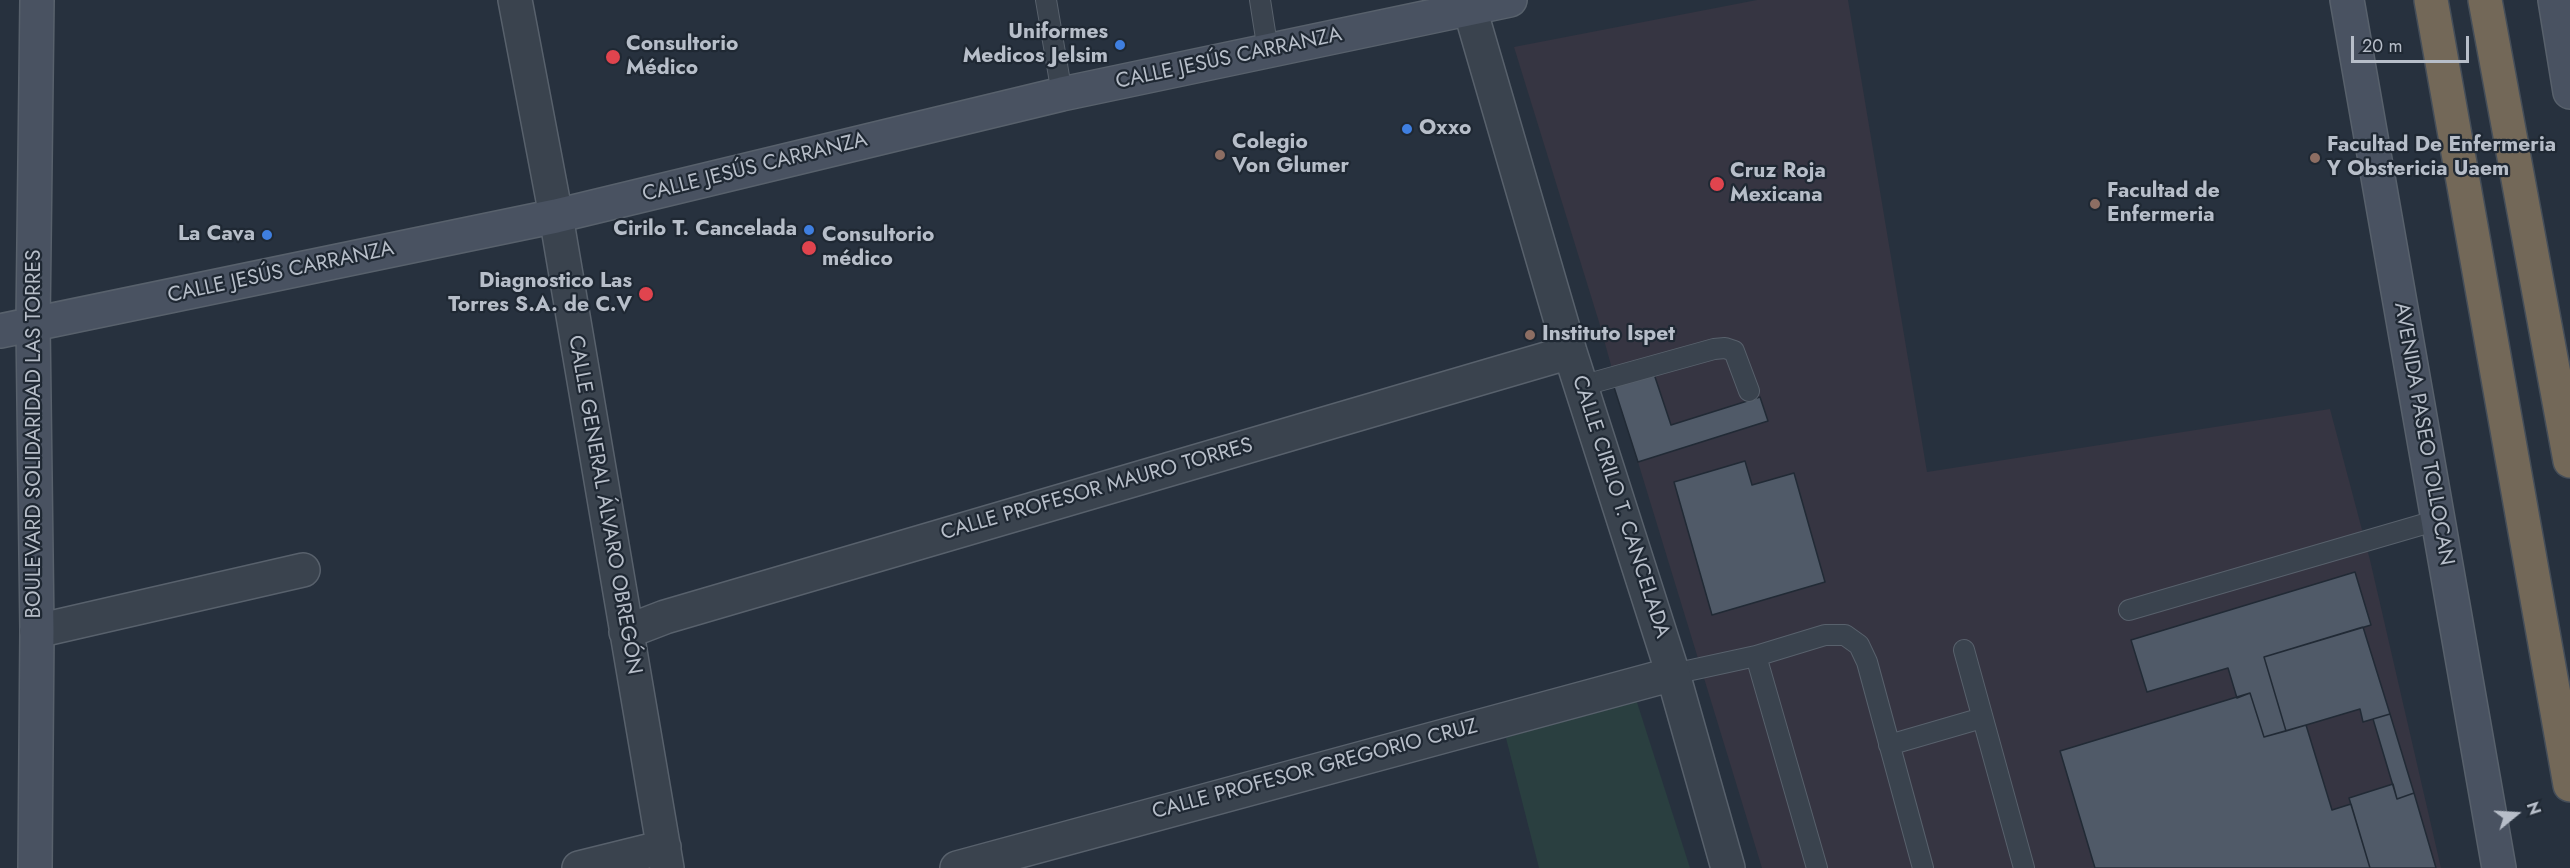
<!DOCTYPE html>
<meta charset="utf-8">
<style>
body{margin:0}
#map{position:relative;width:2570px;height:868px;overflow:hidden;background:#27313e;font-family:Jost,sans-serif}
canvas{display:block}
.north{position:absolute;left:2486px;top:784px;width:60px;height:60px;-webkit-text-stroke:4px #1f2833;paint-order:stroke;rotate:72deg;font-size:16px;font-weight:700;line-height:24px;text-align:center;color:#b7bec9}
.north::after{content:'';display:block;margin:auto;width:21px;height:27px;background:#b7bec9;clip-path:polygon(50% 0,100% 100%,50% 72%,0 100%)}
.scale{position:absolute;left:2351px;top:36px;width:118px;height:27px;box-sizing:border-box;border:3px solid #b7bec9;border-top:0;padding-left:8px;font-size:18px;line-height:21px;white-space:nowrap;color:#b7bec9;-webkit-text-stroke:4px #1f2833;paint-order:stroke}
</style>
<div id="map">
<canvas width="2570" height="868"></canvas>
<div class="north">N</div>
<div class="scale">20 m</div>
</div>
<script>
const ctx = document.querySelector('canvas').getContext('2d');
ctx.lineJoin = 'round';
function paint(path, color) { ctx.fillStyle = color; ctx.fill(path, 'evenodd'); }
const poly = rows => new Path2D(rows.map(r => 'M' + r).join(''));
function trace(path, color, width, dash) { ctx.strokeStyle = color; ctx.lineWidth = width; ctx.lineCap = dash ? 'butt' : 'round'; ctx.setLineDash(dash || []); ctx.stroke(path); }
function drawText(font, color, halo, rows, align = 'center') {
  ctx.font = font + ' Jost,sans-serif'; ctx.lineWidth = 4.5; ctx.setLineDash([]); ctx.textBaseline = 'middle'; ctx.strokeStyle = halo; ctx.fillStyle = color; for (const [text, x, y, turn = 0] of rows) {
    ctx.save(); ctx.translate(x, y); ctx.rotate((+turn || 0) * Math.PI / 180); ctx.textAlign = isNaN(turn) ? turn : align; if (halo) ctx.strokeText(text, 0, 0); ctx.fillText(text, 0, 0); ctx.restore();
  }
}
const medical = poly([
 [1757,0,1848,0,1927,472,2330,409,2370,560,2441,868,1762,868,1638,462,1599,322,1514,47]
]);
const green = poly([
 [1635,696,1690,868,1539,868,1506,738]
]);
const building = poly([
 [1653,371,1671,425,1760,397,1768,421,1638,462,1613,384,1653,371],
 [1745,461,1752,485,1794,473,1825,582,1712,615,1674,482,1745,461],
 [2355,572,2371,625,2264,657,2286,731,2264,737,2250,693,2237,698,2228,668,2147,692,2131,640,2355,572],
 [2363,627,2390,714,2363,722,2360,709,2286,731,2264,657,2363,627],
 [2250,693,2264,737,2306,725,2332,810,2351,804,2370,868,2095,868,2060,751,2250,693],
 [2390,714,2414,793,2397,799,2373,719,2390,714],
 [2393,784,2397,799,2414,793,2436,868,2370,868,2349,798,2393,784]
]);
const lane = poly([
 [1046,0,1062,94],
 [1260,0,1268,51],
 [1581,386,1714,349,1725,348,1734,351,1749,391],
 [2129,610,2438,520],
 [1964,650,2024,868],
 [1756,656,1825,635,1845,635,1859,645,1867,662,1923,868],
 [1673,674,1756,656,1817,868],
 [1889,745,1982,718]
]);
const street = poly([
 [515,0,556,216,667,868],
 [1470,9,1570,352,1673,674,1728,868],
 [37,631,303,570],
 [626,632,665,617,1570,352],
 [579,868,664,847],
 [957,868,1673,674]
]);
const secondary = poly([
 [2347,0,2499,868],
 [2555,0,2570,92],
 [0,331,556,216,1062,94,1510,0],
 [35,868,37,631,33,324,37,0]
]);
const highway = poly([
 [2431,0,2570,785],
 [2485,0,2570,461]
]);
const markers = [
 [1120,45,6,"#3f7fe0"],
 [613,57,8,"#e0444e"],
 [1407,129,6,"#3f7fe0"],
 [1220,155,6,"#8d6e63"],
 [2315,158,6,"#8d6e63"],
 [1717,184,8,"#e0444e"],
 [2095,204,6,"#8d6e63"],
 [809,230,6,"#3f7fe0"],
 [267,235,6,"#3f7fe0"],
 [809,248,8,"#e0444e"],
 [646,294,8,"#e0444e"],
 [1530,335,6,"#8d6e63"]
];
const poiNames = [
 ["Uniformes",1108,33,"right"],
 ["Medicos Jelsim",1108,57,"right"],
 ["Consultorio",626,45],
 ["Médico",626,69],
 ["Oxxo",1419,129],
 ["Colegio",1232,143],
 ["Von Glumer",1232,167],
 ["Facultad De Enfermeria",2327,146],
 ["Y Obstericia Uaem",2327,170],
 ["Cruz Roja",1730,172],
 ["Mexicana",1730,196],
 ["Facultad de",2107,192],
 ["Enfermeria",2107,216],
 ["Cirilo T. Cancelada",797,230,"right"],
 ["La Cava",255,235,"right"],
 ["Consultorio",822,236],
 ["médico",822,260],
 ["Diagnostico Las",632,282,"right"],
 ["Torres S.A. de C.V",632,306,"right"],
 ["Instituto Ispet",1542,335]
];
const streetNames = [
 ["CALLE JESÚS CARRANZA",1229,59,-12],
 ["CALLE JESÚS CARRANZA",755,168,-14],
 ["CALLE JESÚS CARRANZA",281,273,-12],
 ["BOULEVARD SOLIDARIDAD LAS TORRES",35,434,-90],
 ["AVENIDA PASEO TOLLOCAN",2423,434,80],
 ["CALLE PROFESOR MAURO TORRES",1097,490,-16],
 ["CALLE GENERAL ÁLVARO OBREGÓN",604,505,80],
 ["CALLE CIRILO T. CANCELADA",1620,507,72],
 ["CALLE PROFESOR GREGORIO CRUZ",1315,770,-15]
];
paint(medical, '#363542');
paint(green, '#2a3f40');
paint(building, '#505a68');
trace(building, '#212a35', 1.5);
trace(lane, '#58616c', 22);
trace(street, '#58616c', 36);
trace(secondary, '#58616c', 36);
trace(highway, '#454e59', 36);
trace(lane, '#3a434e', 20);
trace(street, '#3a434e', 33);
trace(secondary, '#495261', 33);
trace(highway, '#736858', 33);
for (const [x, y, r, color] of markers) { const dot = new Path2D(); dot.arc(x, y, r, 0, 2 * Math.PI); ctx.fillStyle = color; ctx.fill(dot); trace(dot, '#1f2833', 2); }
drawText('bold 21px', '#b7bec9', '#1f2833', poiNames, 'left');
drawText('21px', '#b7bec9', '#1f2833', streetNames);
</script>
